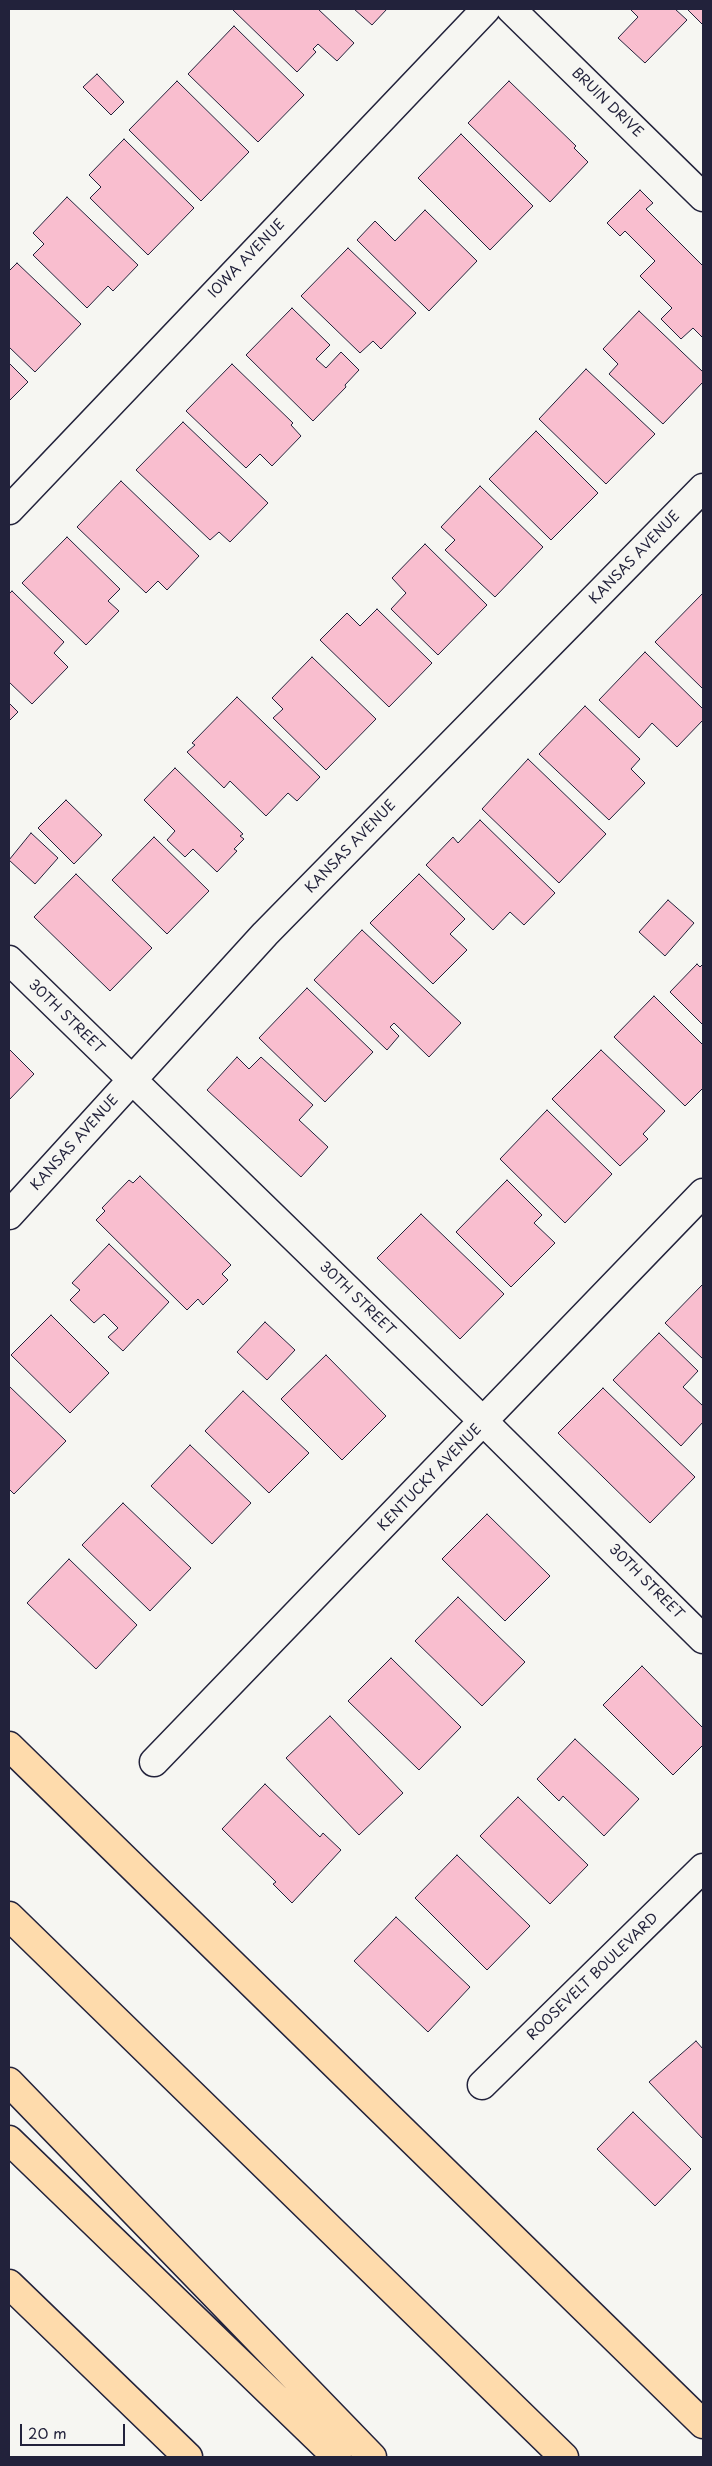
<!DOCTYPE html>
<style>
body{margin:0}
#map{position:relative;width:712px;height:2466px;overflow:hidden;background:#f6f6f2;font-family:"Playpen Sans",sans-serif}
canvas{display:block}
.frame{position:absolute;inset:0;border:10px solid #22223b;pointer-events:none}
.scale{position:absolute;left:20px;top:2424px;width:105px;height:22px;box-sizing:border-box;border:2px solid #22223b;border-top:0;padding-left:6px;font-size:15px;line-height:18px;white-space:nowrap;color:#22223b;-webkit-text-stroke:4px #f6f6f2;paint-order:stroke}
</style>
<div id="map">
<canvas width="712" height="2466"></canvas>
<div class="frame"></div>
<div class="scale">20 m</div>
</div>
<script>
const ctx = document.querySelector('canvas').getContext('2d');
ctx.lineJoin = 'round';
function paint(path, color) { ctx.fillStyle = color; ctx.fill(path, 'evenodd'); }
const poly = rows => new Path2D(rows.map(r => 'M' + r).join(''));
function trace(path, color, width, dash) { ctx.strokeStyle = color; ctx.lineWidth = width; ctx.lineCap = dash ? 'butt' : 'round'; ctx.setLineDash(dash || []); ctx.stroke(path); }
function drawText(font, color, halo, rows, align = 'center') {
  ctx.font = font + ' "Playpen Sans",sans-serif'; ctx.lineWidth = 5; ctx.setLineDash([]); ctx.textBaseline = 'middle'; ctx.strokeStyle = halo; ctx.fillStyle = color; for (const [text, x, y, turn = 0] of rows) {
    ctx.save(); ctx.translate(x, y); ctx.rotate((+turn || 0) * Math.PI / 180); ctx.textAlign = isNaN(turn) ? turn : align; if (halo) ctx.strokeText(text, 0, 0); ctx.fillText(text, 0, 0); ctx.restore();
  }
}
const building = poly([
 [232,9,318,9,354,43,337,61,318,44,313,49,316,52,297,72,232,9],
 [354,9,387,9,372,25,354,9],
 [630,9,675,9,687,20,645,63,618,38,638,17,630,9],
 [687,9,703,9,703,25,687,9],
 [234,26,304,95,258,142,188,74,234,26],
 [97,74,124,102,111,115,83,87,97,74],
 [177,81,249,152,201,201,129,130,177,81],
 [509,81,576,146,574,148,588,162,550,202,468,123,509,81],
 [461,134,533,206,490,250,418,178,461,134],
 [124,139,194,208,148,255,90,198,101,187,89,175,124,139],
 [640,190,653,203,646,209,703,266,703,338,693,328,681,339,661,319,672,308,640,276,655,261,625,231,620,236,607,223,640,190],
 [67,197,138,265,113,291,108,286,87,308,33,255,44,244,33,233,67,197],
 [425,210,477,261,429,311,357,240,375,221,395,241,425,210],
 [348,248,416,313,381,349,373,341,360,353,301,296,348,248],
 [17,263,81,324,35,372,9,347,9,271,17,263],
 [292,308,330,345,316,359,326,368,341,352,359,370,345,385,346,387,313,421,246,355,292,308],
 [639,311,703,372,703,382,663,424,609,374,618,364,603,349,639,311],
 [9,363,28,382,9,401,9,363],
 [232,364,293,423,291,425,301,436,272,466,260,454,246,468,186,411,232,364],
 [586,369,655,434,606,484,539,419,586,369],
 [183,422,268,503,230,542,219,532,210,540,136,470,183,422],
 [536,431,598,493,551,540,489,479,536,431],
 [121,481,199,556,167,590,158,581,146,593,77,527,121,481],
 [480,486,543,547,495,597,445,550,455,540,441,527,480,486],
 [67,537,120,589,108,601,119,611,86,645,22,583,67,537],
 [425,544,487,605,438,655,391,609,406,593,392,578,425,544],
 [12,591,64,642,54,653,68,667,32,704,9,682,9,594,12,591],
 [703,593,703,689,655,642,703,593],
 [377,609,432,663,389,707,320,640,347,613,360,626,377,609],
 [645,652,703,709,703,720,677,747,652,723,639,738,599,700,645,652],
 [312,657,376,719,326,770,273,718,283,709,272,698,312,657],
 [237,697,320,777,297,801,288,793,266,816,230,781,224,788,187,752,195,745,192,743,237,697],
 [9,703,18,712,9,721,9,703],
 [585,706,640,759,631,769,645,783,609,820,539,754,585,706],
 [528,759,606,834,559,883,482,809,528,759],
 [175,768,243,834,240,836,244,839,234,849,237,851,217,872,193,849,185,857,167,840,175,831,144,800,175,768],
 [66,800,102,835,74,864,38,828,66,800],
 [480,820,555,893,524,925,510,912,493,930,426,865,453,837,458,843,480,820],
 [31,833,58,858,35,884,9,860,31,833],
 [154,837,209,891,167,934,112,880,154,837],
 [76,874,152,948,110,991,34,917,76,874],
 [419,874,465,919,450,934,467,950,433,984,370,923,419,874],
 [668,900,694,923,665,956,639,932,668,900],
 [362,930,461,1023,429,1057,394,1023,390,1027,399,1036,387,1050,314,980,362,930],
 [697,964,700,967,703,964,703,1025,670,992,697,964],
 [307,988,373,1052,325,1102,259,1038,307,988],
 [654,996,703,1045,703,1088,685,1106,614,1037,654,996],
 [9,1049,34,1074,9,1100,9,1049],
 [601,1050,665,1111,643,1134,648,1139,620,1166,552,1099,601,1050],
 [237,1057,249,1069,261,1057,313,1105,299,1120,328,1147,301,1177,207,1090,237,1057],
 [547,1110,612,1174,565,1223,500,1159,547,1110],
 [140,1176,231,1265,222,1274,228,1280,203,1305,198,1299,187,1310,96,1220,105,1211,102,1208,129,1180,133,1183,140,1176],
 [507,1180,542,1215,534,1223,555,1243,511,1287,456,1232,507,1180],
 [421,1214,504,1294,460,1339,377,1258,421,1214],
 [109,1244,169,1302,123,1351,108,1337,118,1328,104,1314,94,1323,70,1300,80,1290,72,1283,109,1244],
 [703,1284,703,1359,665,1323,703,1284],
 [51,1315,109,1373,70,1413,11,1355,51,1315],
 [265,1322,295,1350,267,1380,237,1352,265,1322],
 [659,1333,698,1371,683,1387,703,1406,703,1422,681,1446,613,1380,659,1333],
 [326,1355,386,1416,342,1460,281,1399,326,1355],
 [9,1386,66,1441,14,1494,9,1489,9,1386],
 [603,1388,695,1477,650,1523,558,1433,603,1388],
 [243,1391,309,1453,269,1493,205,1431,243,1391],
 [190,1445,251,1503,212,1544,151,1486,190,1445],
 [123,1503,191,1568,150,1611,82,1545,123,1503],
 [487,1514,550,1576,505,1621,442,1559,487,1514],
 [69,1559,137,1625,96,1669,27,1603,69,1559],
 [458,1597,525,1662,482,1706,415,1641,458,1597],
 [391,1658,461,1727,419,1770,348,1701,391,1658],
 [642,1666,703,1728,703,1745,673,1775,603,1705,642,1666],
 [330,1716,403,1793,359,1835,286,1758,330,1716],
 [575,1739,639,1799,604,1836,563,1796,559,1801,537,1779,575,1739],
 [265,1784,320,1837,323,1833,341,1850,292,1903,273,1884,276,1882,222,1829,265,1784],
 [518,1797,588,1865,550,1904,480,1836,518,1797],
 [457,1855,530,1926,487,1970,415,1898,457,1855],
 [396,1917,470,1987,428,2032,354,1961,396,1917],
 [696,2041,703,2049,703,2139,649,2082,696,2041],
 [633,2112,691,2169,655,2206,597,2149,633,2112]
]);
const minor = poly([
 [511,9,703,197],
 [9,510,486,9],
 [9,960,484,1422,703,1639],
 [9,1215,265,934,703,488],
 [154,1762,703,1193],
 [482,2085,703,1868]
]);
const motorway = poly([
 [9,1746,703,2424],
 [9,1916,564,2457],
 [9,2082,372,2457],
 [9,2140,337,2457],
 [9,2284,188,2457]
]);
const streetNames = [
 ["BRUIN DRIVE",607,103,44],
 ["IOWA AVENUE",247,259,-46],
 ["KANSAS AVENUE",635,558,-46],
 ["KANSAS AVENUE",351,847,-46],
 ["30TH STREET",66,1017,44],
 ["KANSAS AVENUE",75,1143,-48],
 ["30TH STREET",357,1299,44],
 ["KENTUCKY AVENUE",430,1478,-46],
 ["30TH STREET",646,1582,45],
 ["ROOSEVELT BOULEVARD",593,1977,-44]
];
paint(building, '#f9becf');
trace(building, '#22223b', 1);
trace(minor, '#22223b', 31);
trace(motorway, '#22223b', 31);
trace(minor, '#f6f6f2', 28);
trace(motorway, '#fedbac', 28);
drawText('14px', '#22223b', '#f6f6f2', streetNames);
</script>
